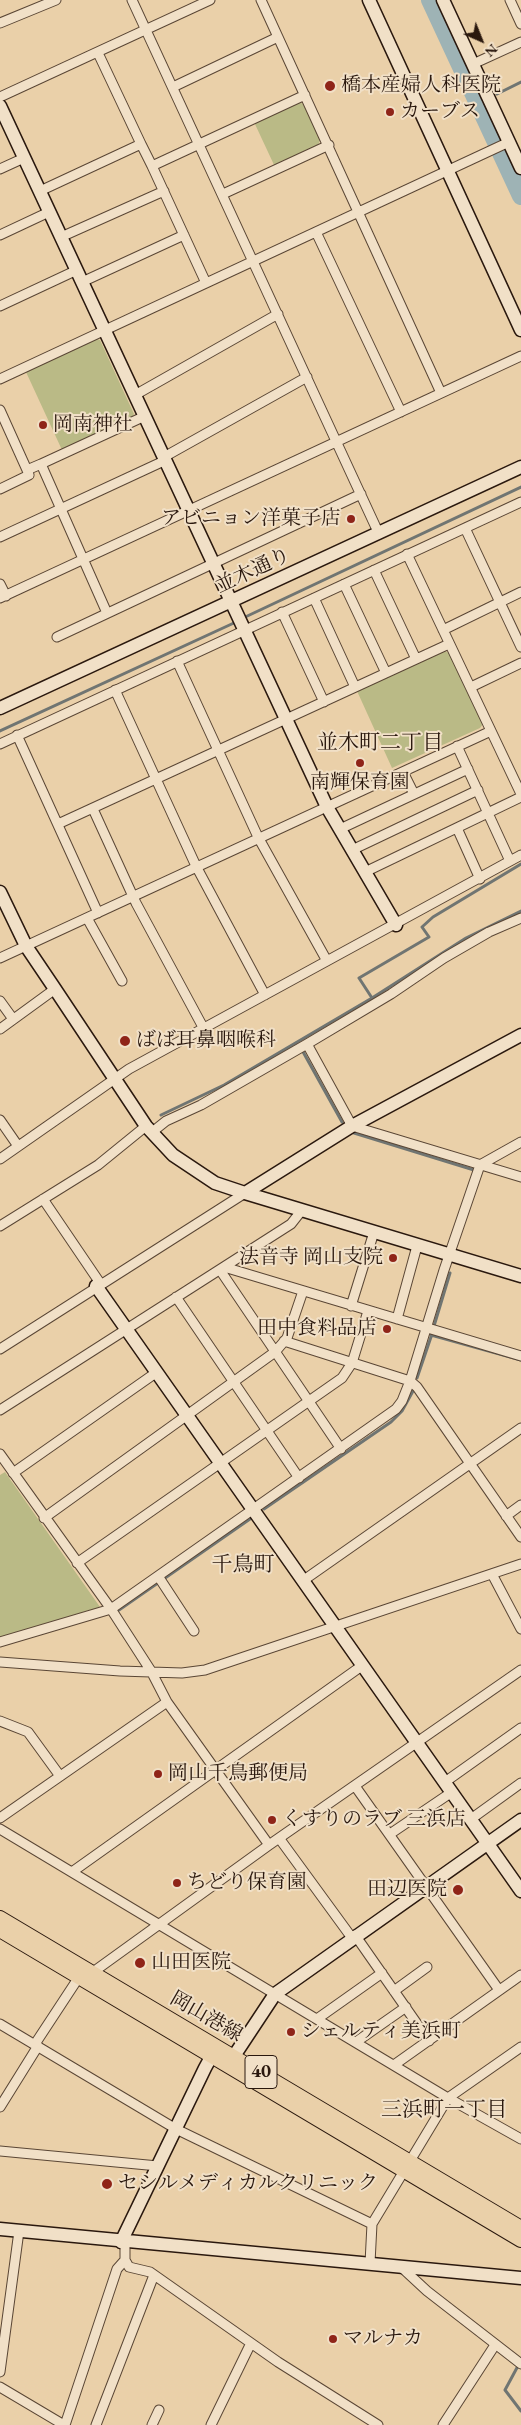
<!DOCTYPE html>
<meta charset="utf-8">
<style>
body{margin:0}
#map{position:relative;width:521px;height:2425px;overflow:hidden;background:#ead0a9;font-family:"EB Garamond",serif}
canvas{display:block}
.north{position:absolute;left:456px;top:15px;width:50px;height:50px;-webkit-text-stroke:4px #f1e0c7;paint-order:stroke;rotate:136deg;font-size:14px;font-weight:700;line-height:20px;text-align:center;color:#2a180e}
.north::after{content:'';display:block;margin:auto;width:18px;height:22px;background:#2a180e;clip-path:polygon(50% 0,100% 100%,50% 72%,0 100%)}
</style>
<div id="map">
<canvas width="521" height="2425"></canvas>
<div class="north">N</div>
</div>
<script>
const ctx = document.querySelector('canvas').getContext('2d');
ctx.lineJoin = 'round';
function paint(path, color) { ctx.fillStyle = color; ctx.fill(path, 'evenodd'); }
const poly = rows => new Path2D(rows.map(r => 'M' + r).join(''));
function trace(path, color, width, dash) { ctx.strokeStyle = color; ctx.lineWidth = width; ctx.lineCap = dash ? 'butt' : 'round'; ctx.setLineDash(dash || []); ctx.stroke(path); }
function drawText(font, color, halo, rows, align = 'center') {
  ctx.font = font + ' "EB Garamond","Noto Serif JP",serif'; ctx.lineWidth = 4; ctx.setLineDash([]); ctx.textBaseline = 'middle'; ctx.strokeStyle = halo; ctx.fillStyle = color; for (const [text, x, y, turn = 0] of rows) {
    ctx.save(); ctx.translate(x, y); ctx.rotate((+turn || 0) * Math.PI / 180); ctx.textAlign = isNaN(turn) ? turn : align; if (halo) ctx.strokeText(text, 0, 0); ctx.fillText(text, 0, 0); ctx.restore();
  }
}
const green = poly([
 [297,101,303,104,320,140,318,146,275,167,254,122],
 [97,339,100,340,134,414,132,418,62,450,26,372],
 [445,651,449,653,483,724,480,728,392,768,357,691],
 [5,1472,100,1607,0,1637,0,1475]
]);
const stream = poly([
 [497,94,521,82],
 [477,102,481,101],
 [241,619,521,487],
 [0,731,236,622],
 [372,998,466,938,521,911],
 [302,1050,342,1122],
 [161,1115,224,1085,372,998,359,978,429,937,422,927,433,917,521,864],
 [354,1133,474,1170],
 [434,1326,450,1273],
 [431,1335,521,1360],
 [417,1378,432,1334],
 [264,1509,391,1422,402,1411,413,1391],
 [119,1610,250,1519],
 [519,2364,505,2390,521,2411]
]);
const river = poly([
 [430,0,521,196]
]);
const street = poly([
 [132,0,379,534],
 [261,0,441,393],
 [510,0,521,24],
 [0,23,56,0],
 [98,53,141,144],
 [473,64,521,42],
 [173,87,278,37],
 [0,97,210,0],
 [152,166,206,283],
 [0,169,24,158],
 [40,191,141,144,152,166,305,95],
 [223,194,329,145],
 [316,232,401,412],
 [0,235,49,212],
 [61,237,164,191],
 [82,282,184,235],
 [0,306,77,270],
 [0,379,509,142],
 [135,395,278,314],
 [0,410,27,470,41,464,107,613],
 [164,457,307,377],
 [41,464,145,416],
 [0,489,29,475,27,470],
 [465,528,521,647],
 [0,537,166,460],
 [407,554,521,794],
 [374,570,416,659],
 [0,584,6,596],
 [344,584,386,673],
 [0,598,521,356],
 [314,598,355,687],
 [282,612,324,702],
 [443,630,521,592],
 [57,637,361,494],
 [177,661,258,837,327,961],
 [471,687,521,663],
 [115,690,196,866,265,995],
 [17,735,98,913],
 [0,744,521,502],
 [457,746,510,861],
 [403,772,414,794],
 [93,809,136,903,204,1029],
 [58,824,449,644],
 [457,828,480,879],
 [340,829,468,769],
 [352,850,478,790],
 [365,872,521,797],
 [87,918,122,981],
 [0,958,491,731],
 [0,1001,13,1019],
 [0,1029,55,989],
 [307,1044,352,1126,521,1177],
 [0,1120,18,1146],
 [151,1133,166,1121,201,1105,307,1044,391,994,444,958,489,932,521,918],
 [0,1159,129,1069,521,855],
 [43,1199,100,1283],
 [0,1226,98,1165,146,1126],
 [224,1267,521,1356],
 [220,1270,341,1449],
 [176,1297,299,1478],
 [351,1306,374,1232],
 [397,1319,417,1246],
 [284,1341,410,1381,417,1387,521,1537],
 [0,1349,245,1193],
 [0,1410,291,1224,302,1210],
 [0,1454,111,1609,151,1671,167,1702,269,1845],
 [13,1473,157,1372],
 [506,1516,521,1505],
 [44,1518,275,1352,287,1338,303,1291],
 [77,1563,342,1378,352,1363,368,1311],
 [492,1574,521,1629],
 [158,1576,194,1631],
 [304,1580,521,1428],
 [0,1642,111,1609,396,1409,402,1401,410,1381,444,1270,480,1165,521,1142],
 [0,1662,120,1671,182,1673,205,1670,521,1564],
 [0,1721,28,1732,60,1776],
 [445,1782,521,1728],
 [355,1786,499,1990],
 [0,1818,167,1702],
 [471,1819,521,1783],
 [0,1829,448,2098,521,2139],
 [390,1834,452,1792],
 [279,1838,352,1938],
 [72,1872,363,1665],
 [355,1935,429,2041],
 [89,1975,269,1845,521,1670],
 [394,1991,427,1967],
 [317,2019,382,1973],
 [0,2024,176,2129,372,2224],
 [356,2042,406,2007],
 [35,2044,81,1974],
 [394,2065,521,1975],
 [0,2107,38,2046],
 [0,2151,158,2166],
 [125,2242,125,2260,129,2267,150,2272,278,2362,378,2425],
 [370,2263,372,2224,448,2098,521,2047],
 [400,2266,427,2291,521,2364],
 [0,2372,19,2231],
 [0,2387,64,2425],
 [65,2425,117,2269,125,2260],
 [96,2425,154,2275],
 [152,2425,159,2410],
 [211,2425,251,2343],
 [443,2425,495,2345]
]);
const secondary = poly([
 [369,0,521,330],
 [443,0,521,168],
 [0,106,327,807,396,925],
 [0,708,521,467],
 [0,892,26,946,55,989,146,1126,173,1155,215,1183,245,1193,521,1276],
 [245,1193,352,1126,521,1035],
 [96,1286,521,1891],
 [225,2063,234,2056,275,1994,521,1820],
 [0,2229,521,2278],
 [121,2242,205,2068,211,2057,221,2050]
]);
const primary = poly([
 [0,1918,521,2228],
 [0,1930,521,2240]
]);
const markers = [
 [330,86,6,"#8f2418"],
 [390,112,5,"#8f2418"],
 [43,425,5,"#8f2418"],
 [351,519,5,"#8f2418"],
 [360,763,5,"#8f2418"],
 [125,1041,6,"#8f2418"],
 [393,1258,5,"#8f2418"],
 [387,1329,5,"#8f2418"],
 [158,1774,5,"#8f2418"],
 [272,1820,5,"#8f2418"],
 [177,1883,5,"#8f2418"],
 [458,1890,6,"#8f2418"],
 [140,1963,6,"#8f2418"],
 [291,2032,5,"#8f2418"],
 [107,2184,6,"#8f2418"],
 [333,2339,5,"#8f2418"]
];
const shields = [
 [261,2072,32]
];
const shieldNames = [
 ["40",261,2072]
];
const poiNames = [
 ["橋本産婦人科医院",341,86],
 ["カーブス",400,112],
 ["岡南神社",53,425],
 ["アビニョン洋菓子店",341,519,"right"],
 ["南輝保育園",360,783,"center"],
 ["ばば耳鼻咽喉科",136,1041],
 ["法音寺 岡山支院",383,1258,"right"],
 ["田中食料品店",377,1329,"right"],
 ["岡山千鳥郵便局",168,1774],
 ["くすりのラブ 三浜店",282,1820],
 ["ちどり保育園",187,1883],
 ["田辺医院",447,1890,"right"],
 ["山田医院",151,1963],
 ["シェルティ美浜町",301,2032],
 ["セシルメディカルクリニック",118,2184],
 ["マルナカ",343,2339]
];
const streetNames = [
 ["並木通り",253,571,-25],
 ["岡山港線",206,2017,30]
];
const neighbourhoodNames = [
 ["並木町二丁目",380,743],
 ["千鳥町",243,1565],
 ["三浜町一丁目",444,2110]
];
paint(green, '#baba86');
trace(stream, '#707572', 3);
trace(river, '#9eb3b5', 18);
trace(street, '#5a4635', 11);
trace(secondary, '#2a180e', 15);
trace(primary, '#2a180e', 16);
trace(street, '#f1e0c7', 9);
trace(secondary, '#f1e0c7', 12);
trace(primary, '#ead0a9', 14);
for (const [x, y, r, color] of markers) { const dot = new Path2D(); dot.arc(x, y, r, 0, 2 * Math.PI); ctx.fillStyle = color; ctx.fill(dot); trace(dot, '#f1e0c7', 2); }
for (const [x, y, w] of shields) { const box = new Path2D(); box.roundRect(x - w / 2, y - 16.5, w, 33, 4); ctx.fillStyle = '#f1e0c7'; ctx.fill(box); trace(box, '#2a180e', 1); }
drawText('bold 19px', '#2a180e', null, shieldNames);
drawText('20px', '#2a180e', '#f1e0c7', poiNames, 'left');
drawText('20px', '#2a180e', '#f1e0c7', streetNames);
drawText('21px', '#2a180e', '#f1e0c7', neighbourhoodNames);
</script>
